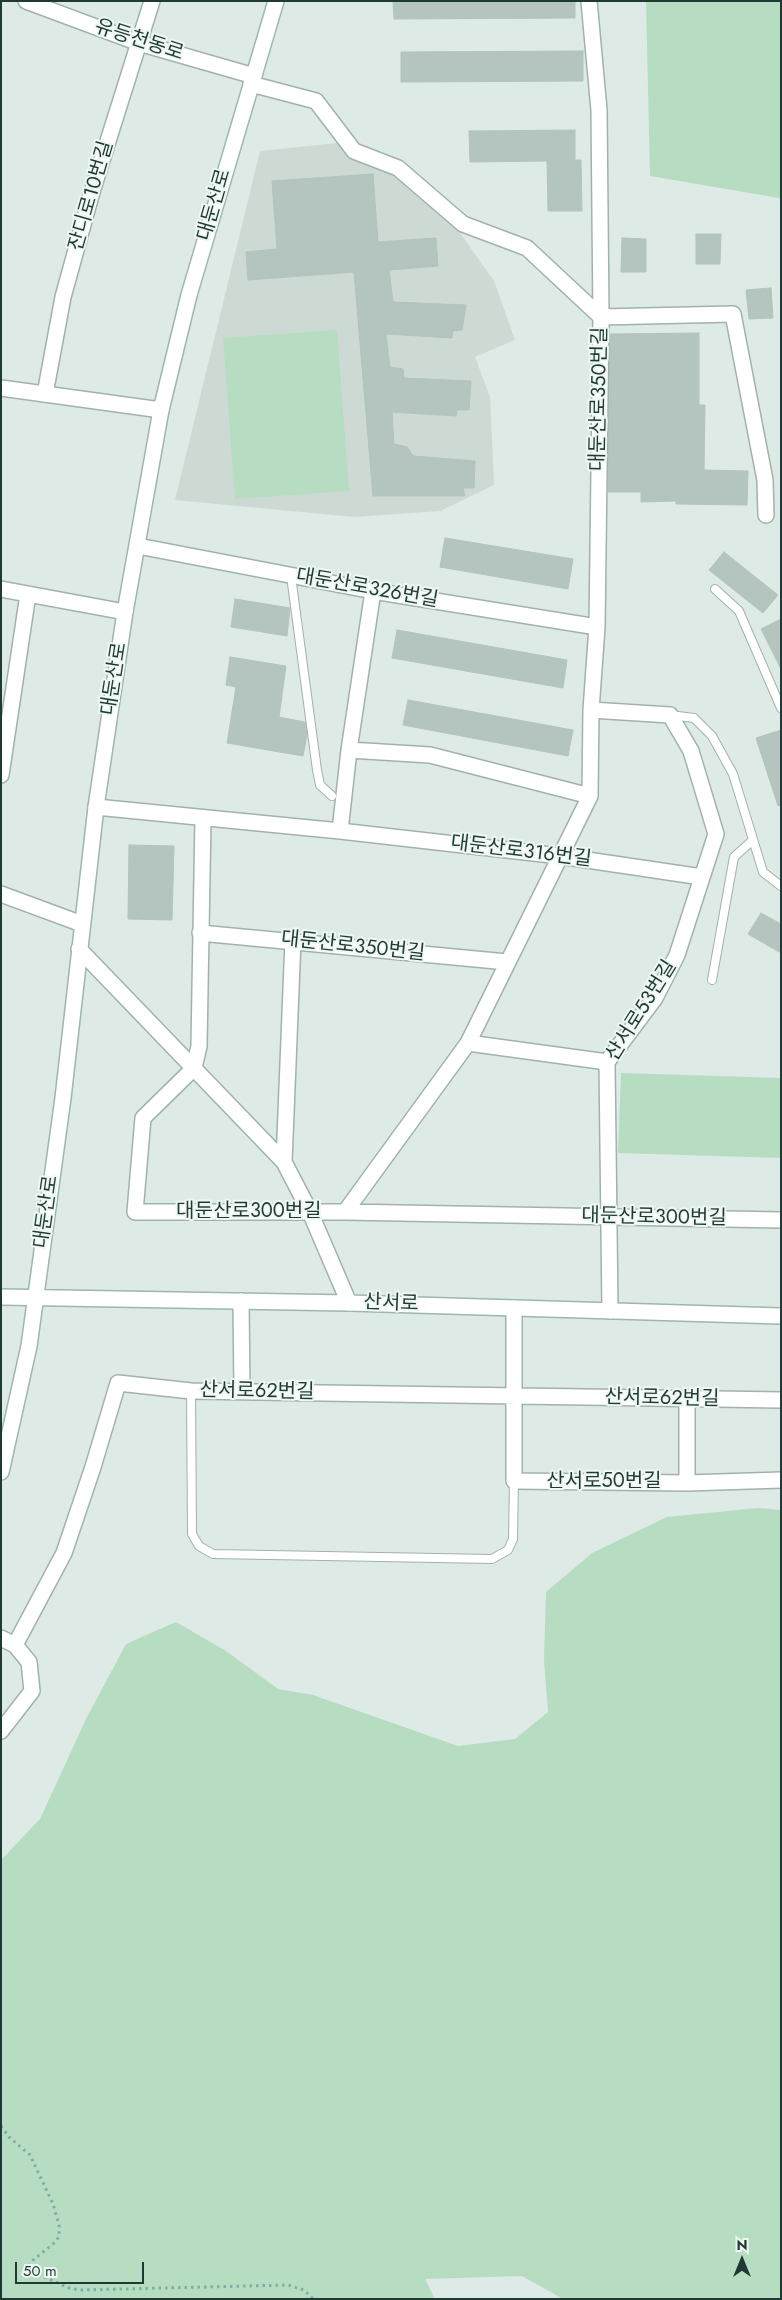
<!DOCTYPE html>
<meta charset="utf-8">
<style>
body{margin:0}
#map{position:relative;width:782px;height:2300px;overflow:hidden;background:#deeae5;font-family:Jost,sans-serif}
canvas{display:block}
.frame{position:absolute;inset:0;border:2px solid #1f3a34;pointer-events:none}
.north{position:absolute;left:717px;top:2235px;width:50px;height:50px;-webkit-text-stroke:4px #eff7f3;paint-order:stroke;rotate:0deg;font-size:14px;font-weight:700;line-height:20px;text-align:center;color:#1f3a34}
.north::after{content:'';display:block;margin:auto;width:18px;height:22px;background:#1f3a34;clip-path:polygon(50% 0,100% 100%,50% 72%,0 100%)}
.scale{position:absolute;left:15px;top:2262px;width:129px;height:22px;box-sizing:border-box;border:2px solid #1f3a34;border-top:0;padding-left:6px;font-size:15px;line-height:18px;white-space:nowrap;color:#1f3a34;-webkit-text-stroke:4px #eff7f3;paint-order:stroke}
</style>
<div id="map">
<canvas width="782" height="2300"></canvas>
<div class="frame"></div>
<div class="north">N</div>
<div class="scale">50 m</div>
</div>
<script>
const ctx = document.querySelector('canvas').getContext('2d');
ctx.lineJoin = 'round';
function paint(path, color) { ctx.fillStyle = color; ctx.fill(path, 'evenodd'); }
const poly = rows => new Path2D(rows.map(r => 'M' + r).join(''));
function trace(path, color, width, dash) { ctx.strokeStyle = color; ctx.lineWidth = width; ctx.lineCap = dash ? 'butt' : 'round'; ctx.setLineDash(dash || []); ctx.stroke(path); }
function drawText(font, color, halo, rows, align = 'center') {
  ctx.font = font + ' Jost,"Noto Sans KR",sans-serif'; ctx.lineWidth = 4; ctx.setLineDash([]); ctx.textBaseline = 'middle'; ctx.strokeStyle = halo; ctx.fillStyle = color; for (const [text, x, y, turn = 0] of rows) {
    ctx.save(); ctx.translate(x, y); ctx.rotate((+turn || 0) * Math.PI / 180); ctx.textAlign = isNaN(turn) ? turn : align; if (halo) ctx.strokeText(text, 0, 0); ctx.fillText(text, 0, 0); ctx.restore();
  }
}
const built = poly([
 [337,143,348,156,396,172,453,223,494,281,515,340,475,357,490,397,494,485,440,511,354,517,175,500,260,151]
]);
const green = poly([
 [646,1,781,1,781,203,779,198,650,176],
 [337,330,349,491,235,499,223,338],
 [621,1073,781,1078,781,1158,618,1153],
 [758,1508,781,1510,781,2299,563,2299,522,2276,425,2279,435,2299,1,2299,1,1860,40,1819,86,1719,126,1644,176,1622,226,1651,278,1689,313,1695,458,1746,515,1739,548,1712,544,1660,546,1592,592,1553,667,1517]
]);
const building = poly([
 [393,1,575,1,575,18,394,19,393,1],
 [583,51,583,81,401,82,401,52,583,51],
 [575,130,575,160,581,160,582,211,548,211,547,161,470,162,469,131,575,130],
 [373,174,378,242,436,238,438,266,389,270,393,302,466,305,462,330,453,331,452,338,386,334,390,367,403,369,404,378,471,381,469,410,457,410,456,416,392,412,394,444,407,447,413,456,475,461,474,488,463,488,465,496,373,496,354,272,248,280,246,252,277,249,272,181,373,174],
 [696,234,721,234,720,264,696,264,696,234],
 [622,238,646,239,646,272,621,272,622,238],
 [771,288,773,318,749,319,746,290,771,288],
 [699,333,699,405,705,405,704,470,748,471,747,505,676,504,676,501,641,502,641,492,608,492,610,334,699,333],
 [445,538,573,559,568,589,440,567,445,538],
 [724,552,778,595,763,613,709,570,724,552],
 [235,599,290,608,287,636,231,627,235,599],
 [781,619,781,669,761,629,781,619],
 [397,630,567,660,563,688,392,658,397,630],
 [230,657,286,666,279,717,305,722,307,735,303,756,227,743,236,687,226,685,230,657],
 [408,700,573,730,568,756,403,725,408,700],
 [781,730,781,805,778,806,756,738,781,730],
 [129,845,174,846,172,920,128,919,129,845],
 [761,913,781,924,781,953,748,934,761,913]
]);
const path = poly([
 [1,2126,9,2137,30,2155,53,2204,59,2225,59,2237,53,2244,32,2261,30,2265,42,2276,69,2288,80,2290,288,2285,304,2290,313,2299]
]);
const service = poly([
 [291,576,317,770,320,785,332,796],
 [715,589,739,611,781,708],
 [670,715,694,718,712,736,733,774,763,872,781,886],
 [712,980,734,857,753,840],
 [191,1391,192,1534,199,1546,213,1554,492,1559,508,1550,513,1539,514,1481]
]);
const minor = poly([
 [26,1,139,43,254,76],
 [251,84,316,101,354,151,398,168,463,224,527,248,601,317,733,314,765,480,766,515],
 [45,394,63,297,92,192,152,1],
 [138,546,373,591,597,627],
 [1,589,125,612],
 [591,710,670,715,691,751,716,834,677,955,655,998,607,1062,610,1311],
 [349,750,430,755,590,796],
 [1,775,28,594],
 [96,807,340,831,560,856,702,877],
 [203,818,199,1046,194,1068,143,1118,135,1212,345,1212,781,1220],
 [340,831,349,750,373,591],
 [1,894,82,924],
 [200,933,507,962],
 [79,949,284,1162,310,1212,349,1303],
 [468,1043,607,1062],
 [284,1162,293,940],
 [345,1212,468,1043,590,796,591,710,597,627,601,317,599,110,589,1],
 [241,1301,242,1392],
 [514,1308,514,1481,687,1483,781,1480],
 [687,1483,687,1399],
 [1,1638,15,1645,29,1662,32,1691,1,1731],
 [15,1645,64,1553,93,1467,118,1383,191,1391,781,1400]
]);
const tertiary = poly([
 [1,388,161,410]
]);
const secondary = poly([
 [1,1297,349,1303,781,1316],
 [1,1472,29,1346,63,1098,96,807,125,612,161,410,189,295,276,1]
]);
const streetNames = [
 ["유등천동로",139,41,18],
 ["잔디로10번길",92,196,-74],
 ["대둔산로",215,205,-74],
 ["대둔산로350번길",600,399,-89],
 ["대둔산로326번길",367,589,10],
 ["대둔산로",115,679,-81],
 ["대둔산로316번길",521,852,7],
 ["대둔산로350번길",353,947,6],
 ["산서로53번길",642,1011,-58],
 ["대둔산로",47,1212,-82],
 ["대둔산로300번길",249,1212],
 ["대둔산로300번길",654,1218,1],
 ["산서로",391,1304,2],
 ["산서로62번길",257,1392,1],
 ["산서로62번길",662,1399,1],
 ["산서로50번길",604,1482]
];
paint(built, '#cddad4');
paint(green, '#b6dcc2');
paint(building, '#b4c5bf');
trace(building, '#b1c4bd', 1);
trace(service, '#a1b2ac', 10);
trace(minor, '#a1b2ac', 18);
trace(tertiary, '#a1b2ac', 18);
trace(secondary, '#9db6ae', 18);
trace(path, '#7eafa2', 3, [2.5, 4]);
trace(service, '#fff', 8);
trace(minor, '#fff', 15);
trace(tertiary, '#fff', 15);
trace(secondary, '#fff', 15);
drawText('20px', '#1f3a34', '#eff7f3', streetNames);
</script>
